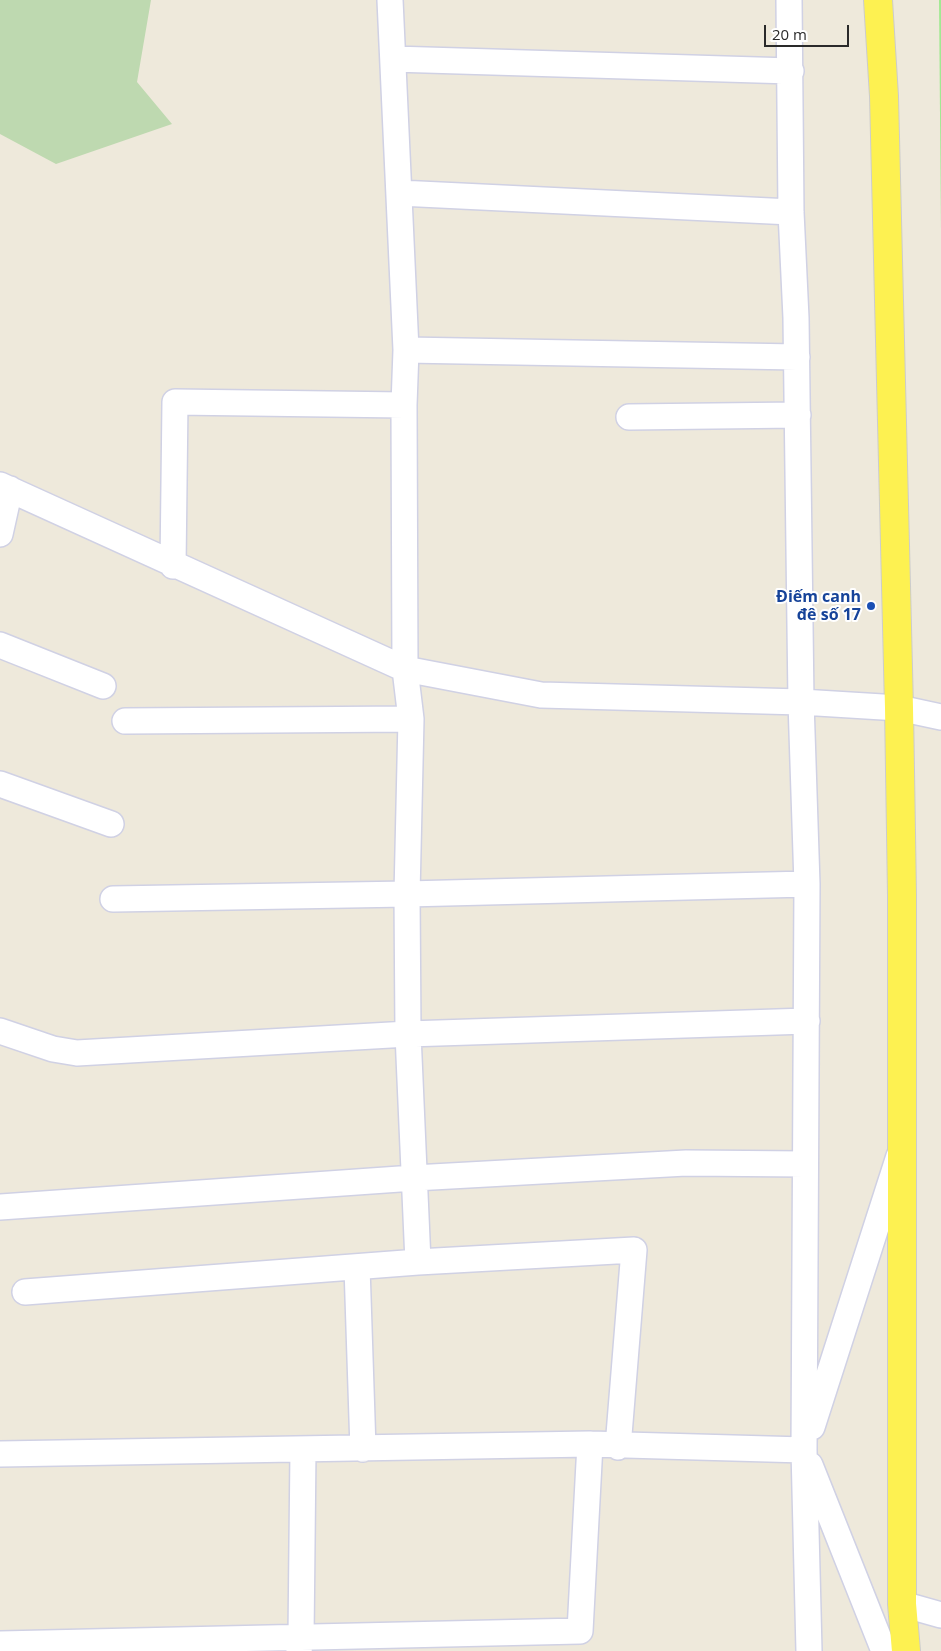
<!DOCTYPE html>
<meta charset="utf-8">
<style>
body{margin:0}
#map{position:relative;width:941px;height:1651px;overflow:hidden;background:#eee9db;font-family:"Open Sans",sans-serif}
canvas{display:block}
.scale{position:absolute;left:764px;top:25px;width:85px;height:22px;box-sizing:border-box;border:2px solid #2a2a2a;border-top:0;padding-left:6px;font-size:15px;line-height:18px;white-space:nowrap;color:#2a2a2a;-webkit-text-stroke:4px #fff;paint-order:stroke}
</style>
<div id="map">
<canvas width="941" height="1651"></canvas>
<div class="scale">20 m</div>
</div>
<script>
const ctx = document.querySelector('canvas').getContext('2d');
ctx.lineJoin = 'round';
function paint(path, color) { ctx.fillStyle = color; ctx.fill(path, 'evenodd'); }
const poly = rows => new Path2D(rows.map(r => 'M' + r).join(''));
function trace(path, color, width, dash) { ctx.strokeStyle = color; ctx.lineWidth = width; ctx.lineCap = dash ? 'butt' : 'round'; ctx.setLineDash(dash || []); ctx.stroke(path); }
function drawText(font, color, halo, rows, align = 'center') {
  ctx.font = font + ' "Open Sans",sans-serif'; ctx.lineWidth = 4; ctx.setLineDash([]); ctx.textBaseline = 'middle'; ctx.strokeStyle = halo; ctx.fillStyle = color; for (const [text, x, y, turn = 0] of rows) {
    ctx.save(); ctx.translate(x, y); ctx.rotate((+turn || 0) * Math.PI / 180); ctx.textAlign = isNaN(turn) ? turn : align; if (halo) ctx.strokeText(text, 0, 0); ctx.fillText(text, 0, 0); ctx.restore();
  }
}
const green = poly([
 [939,0,941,0,941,231]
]);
const cemetery = poly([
 [0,0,151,0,137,82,172,124,56,164,0,134]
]);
const street = poly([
 [390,0,406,350,404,405,405,669,411,719,407,894,408,1034,418,1262],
 [789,0,791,212,796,318,801,702,807,884,804,1450,809,1651],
 [393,59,791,71],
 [399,193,791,212],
 [406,350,797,357],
 [629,417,798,415],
 [0,485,405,669,541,695,801,702,899,708,941,717],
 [0,534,10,489],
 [173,566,175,402,404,405],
 [0,645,103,686],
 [125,721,411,719],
 [0,784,111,824],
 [113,899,407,894,807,884],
 [0,1031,53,1049,77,1053,408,1034,807,1021],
 [0,1207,414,1178,686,1163,805,1164],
 [357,1267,363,1449],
 [25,1292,418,1262,634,1250,618,1447],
 [812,1427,899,1156],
 [0,1454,590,1444,804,1450],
 [810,1465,884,1651],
 [902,1604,941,1615],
 [0,1644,580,1631,590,1444],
 [299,1651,301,1637,303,1450]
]);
const primary = poly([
 [878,0,884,96,899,708,902,895,902,1604,906,1651]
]);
const markers = [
 [871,606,5,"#1a4fb4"]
];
const transitNames = [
 ["Điếm canh",861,597],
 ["đê số 17",861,615]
];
paint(green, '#a2e992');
paint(cemetery, '#bed9b0');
trace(street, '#d0d1e4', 28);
trace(primary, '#ccc', 30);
trace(street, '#fff', 25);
trace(primary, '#fdf151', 28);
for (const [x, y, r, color] of markers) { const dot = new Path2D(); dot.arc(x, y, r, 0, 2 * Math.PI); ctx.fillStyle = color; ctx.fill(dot); trace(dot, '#fff', 2); }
drawText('bold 16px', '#164399', '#fff', transitNames, 'right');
</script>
